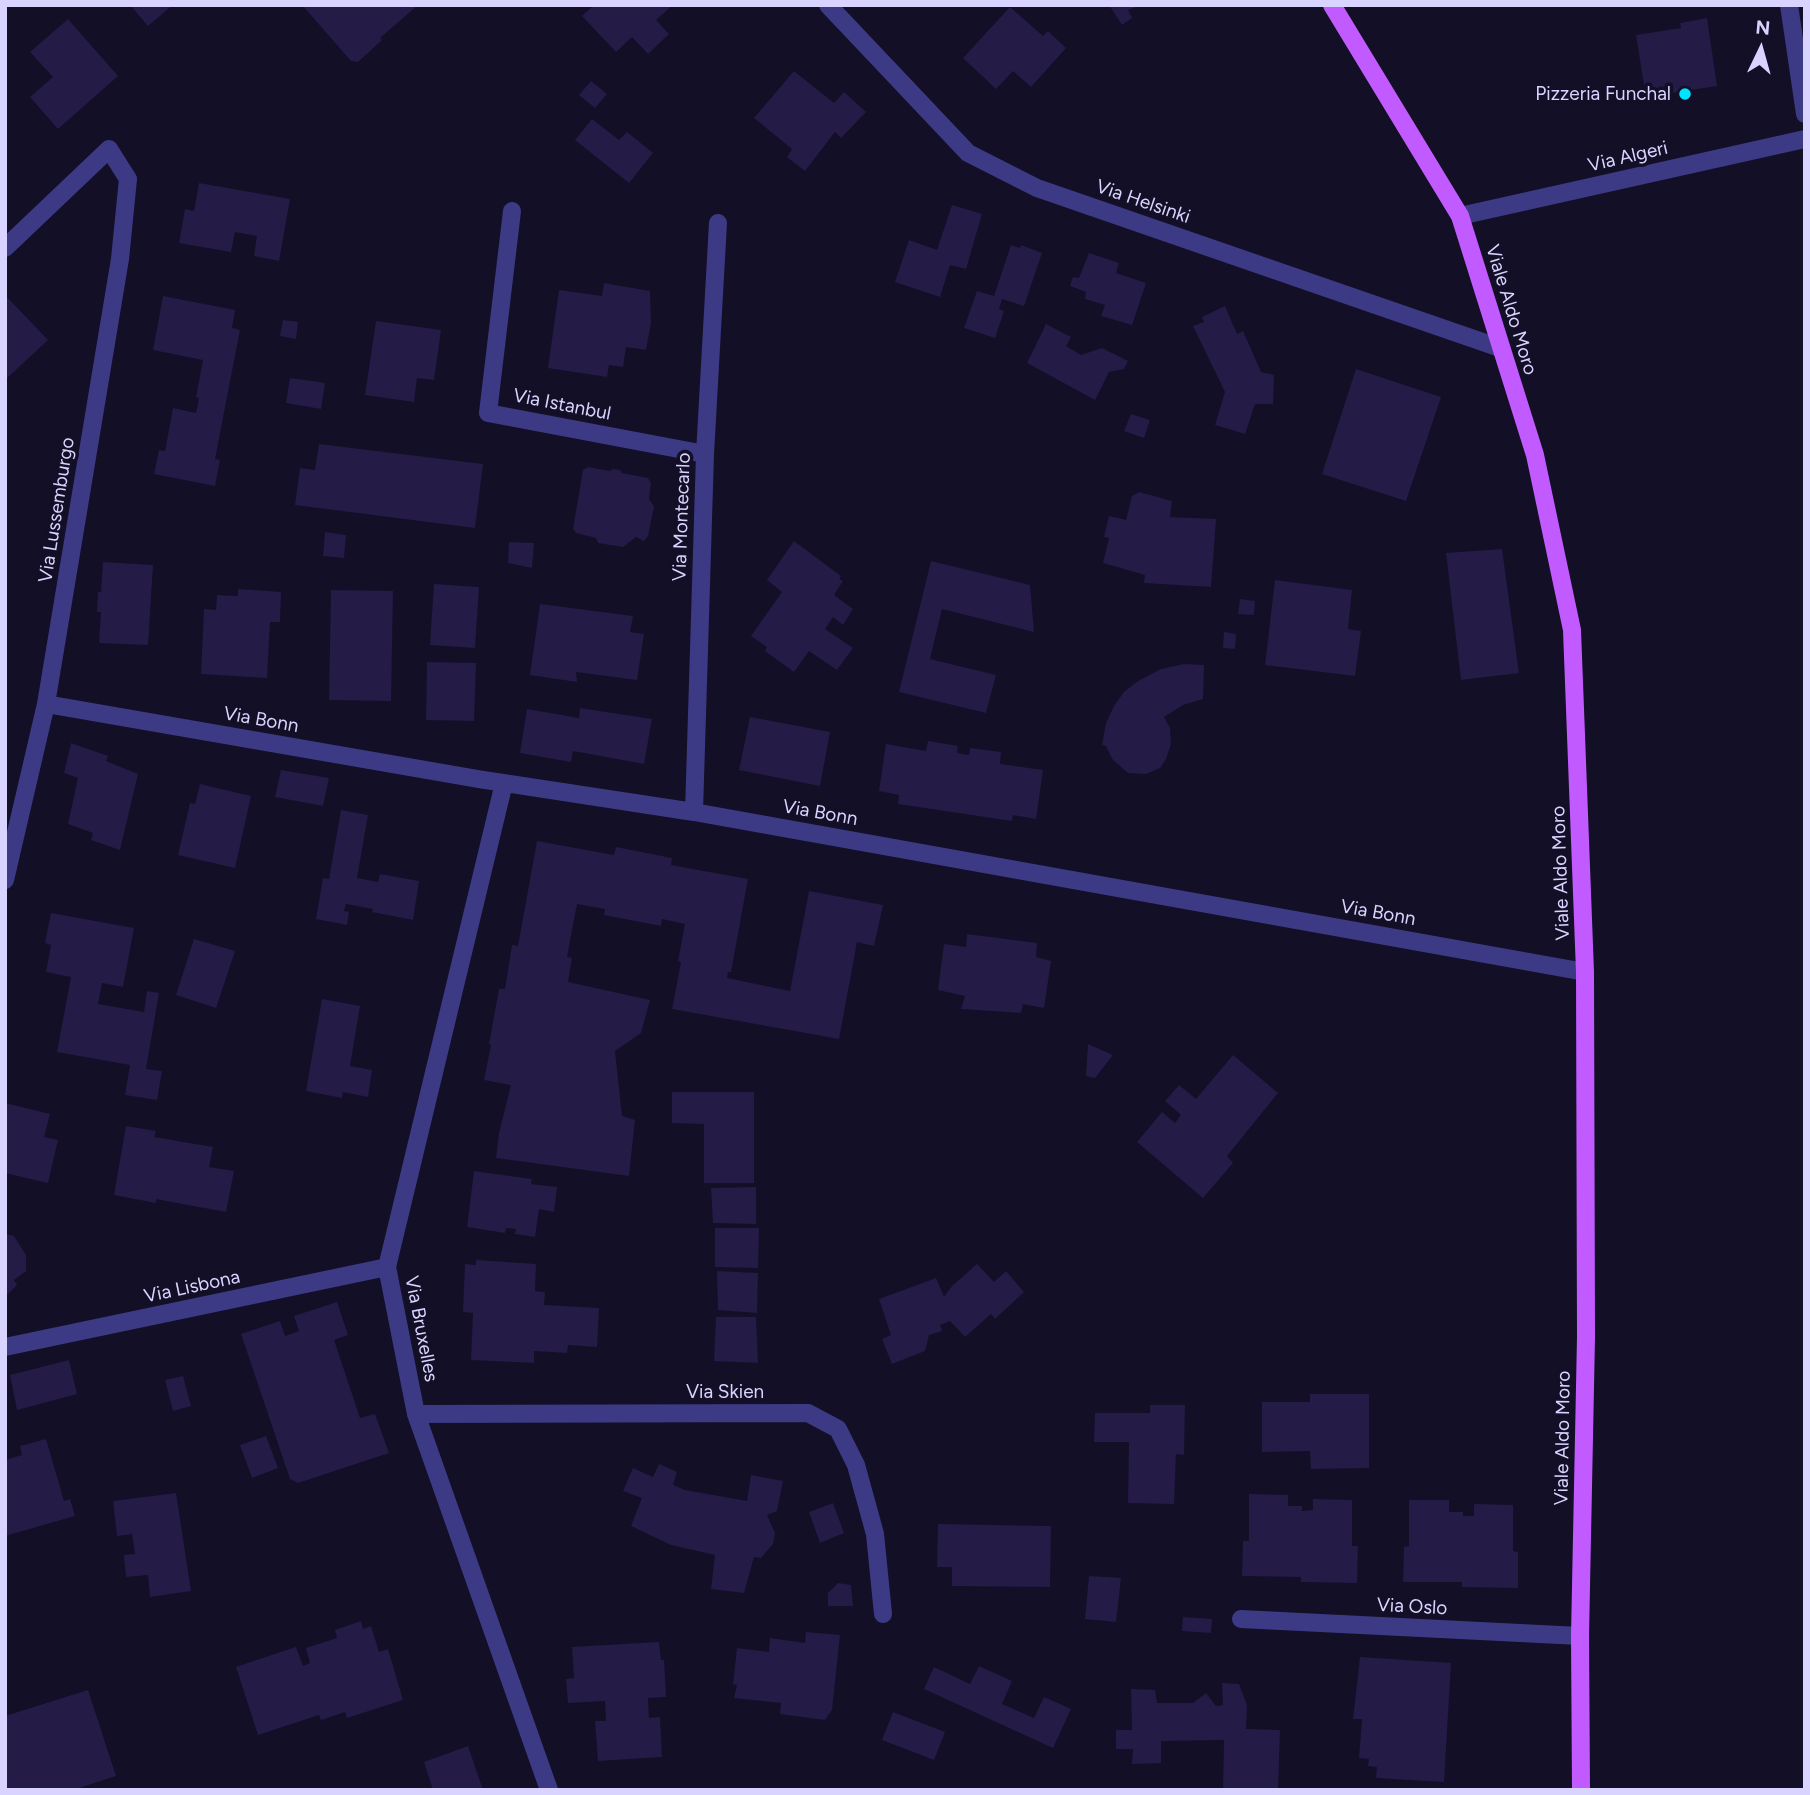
<!DOCTYPE html>
<style>
body{margin:0}
#map{position:relative;width:1810px;height:1795px;overflow:hidden;background:#130f26;font-family:Figtree,sans-serif}
canvas{display:block}
.frame{position:absolute;inset:0;border:7px solid #d9d4ff;pointer-events:none}
.north{position:absolute;left:1726px;top:14px;width:70px;height:70px;-webkit-text-stroke:5px #130f26;paint-order:stroke;rotate:5deg;font-size:19px;font-weight:700;line-height:28px;text-align:center;color:#d9d4ff}
.north::after{content:'';display:block;margin:auto;width:24px;height:32px;background:#d9d4ff;clip-path:polygon(50% 0,100% 100%,50% 72%,0 100%)}
</style>
<div id="map">
<canvas width="1810" height="1795"></canvas>
<div class="frame"></div>
<div class="north">N</div>
</div>
<script>
const ctx = document.querySelector('canvas').getContext('2d');
ctx.lineJoin = 'round';
function paint(path, color) { ctx.fillStyle = color; ctx.fill(path, 'evenodd'); }
const poly = rows => new Path2D(rows.map(r => 'M' + r).join(''));
function trace(path, color, width, dash) { ctx.strokeStyle = color; ctx.lineWidth = width; ctx.lineCap = dash ? 'butt' : 'round'; ctx.setLineDash(dash || []); ctx.stroke(path); }
function drawText(font, color, halo, rows, align = 'center') {
  ctx.font = font + ' Figtree,sans-serif'; ctx.lineWidth = 7; ctx.setLineDash([]); ctx.textBaseline = 'middle'; ctx.strokeStyle = halo; ctx.fillStyle = color; for (const [text, x, y, turn = 0] of rows) {
    ctx.save(); ctx.translate(x, y); ctx.rotate((+turn || 0) * Math.PI / 180); ctx.textAlign = isNaN(turn) ? turn : align; if (halo) ctx.strokeText(text, 0, 0); ctx.fillText(text, 0, 0); ctx.restore();
  }
}
const building = poly([
 [130,5,173,5,148,26],
 [302,5,418,5,380,38,382,40,358,62,351,61],
 [594,5,673,5,656,20,669,34,648,54,632,37,616,52,582,16],
 [1109,5,1142,5,1128,10,1132,18,1122,25],
 [1010,7,1043,36,1048,31,1066,48,1031,87,1013,71,996,89,963,58],
 [1707,18,1717,86,1646,97,1636,35,1681,28,1680,23],
 [68,19,118,76,58,129,30,97,53,77,30,52],
 [794,71,834,103,844,92,866,112,841,138,835,132,805,171,787,157,792,149,754,118],
 [591,81,607,94,595,108,579,95],
 [592,119,619,140,627,132,653,153,629,183,575,140],
 [199,183,290,199,279,261,254,256,257,236,235,232,231,252,179,243,185,209,194,211],
 [952,205,982,214,966,269,950,265,940,297,895,282,909,240,937,250],
 [1011,245,1020,248,1021,245,1042,253,1024,306,1002,299,999,309,1004,311,995,338,964,328,977,291,994,296],
 [1089,253,1119,263,1116,273,1146,283,1132,325,1101,316,1105,305,1085,299,1086,292,1070,286,1073,277,1079,278],
 [604,283,650,291,651,323,646,350,626,347,623,367,609,365,607,377,548,368,559,290,602,296],
 [5,295,48,340,5,380],
 [163,296,235,310,232,328,240,330,215,459,220,460,215,486,154,474,159,450,165,451,173,408,196,413,199,398,196,397,203,360,153,350],
 [1225,306,1237,334,1243,331,1261,372,1274,375,1273,404,1255,404,1245,434,1215,425,1225,392,1193,326,1204,322,1202,317],
 [283,320,298,322,296,339,280,336],
 [376,321,441,330,434,380,417,378,414,402,365,395],
 [1046,324,1071,337,1066,346,1081,355,1102,348,1128,361,1124,369,1109,372,1095,400,1027,363],
 [1356,369,1441,397,1406,501,1322,474],
 [290,378,325,383,321,409,286,403],
 [1131,414,1150,420,1144,438,1124,431],
 [319,444,483,464,475,528,295,505,300,468,315,470],
 [588,467,610,471,613,469,620,470,622,473,648,478,651,483,649,499,654,506,648,536,644,541,636,537,623,547,598,543,596,538,576,533,573,529,583,470],
 [1139,492,1172,501,1170,517,1216,519,1211,587,1144,583,1145,575,1103,563,1109,538,1104,537,1109,516,1126,520,1132,496],
 [325,532,346,535,344,558,323,556],
 [794,541,841,576,839,579,843,581,834,595,853,609,843,625,833,617,825,629,853,648,837,670,809,651,794,672,765,651,767,647,751,636,782,592,767,580],
 [509,542,534,543,532,568,508,563],
 [1502,549,1519,673,1461,680,1446,553],
 [931,561,1030,585,1034,632,942,609,930,659,996,675,986,713,899,692],
 [103,562,153,565,148,645,99,643,101,612,97,612,98,592,101,592],
 [1275,580,1352,590,1348,629,1361,631,1355,676,1265,665],
 [434,584,479,587,475,648,430,645],
 [238,589,281,592,280,622,270,622,267,678,201,674,204,609,216,610,217,595,238,596],
 [331,590,393,591,391,701,329,700],
 [1240,599,1255,601,1254,615,1238,614],
 [540,604,633,616,630,632,644,634,637,680,576,672,577,682,530,675],
 [1224,632,1236,634,1235,649,1223,648],
 [427,662,476,663,474,721,426,720],
 [1184,664,1204,665,1203,699,1183,705,1164,717,1170,728,1171,744,1166,759,1160,768,1146,774,1128,773,1113,760,1106,746,1102,745,1106,723,1114,706,1124,692,1138,681,1161,669],
 [580,708,652,719,644,764,573,751,571,762,520,753,527,709,579,718],
 [750,717,830,732,820,786,739,770],
 [928,741,958,746,957,753,969,755,970,748,1001,752,1000,764,1043,770,1036,819,1013,815,1012,821,898,804,899,795,879,791,886,744,926,751],
 [71,743,108,756,106,761,138,774,120,850,91,840,93,833,68,824,78,778,64,773],
 [281,770,329,778,323,806,275,797],
 [200,784,251,796,235,868,178,855,190,803,195,804],
 [341,810,368,815,357,878,378,882,380,874,419,881,413,920,372,912,373,909,346,904,344,911,349,912,347,925,316,919,323,878,329,879],
 [537,841,614,855,616,847,672,858,671,865,748,879,731,972,728,972,727,978,790,991,809,891,883,905,874,946,857,942,839,1039,672,1009,681,962,678,961,685,924,662,919,661,926,604,915,605,909,577,904,567,957,572,958,568,982,650,1000,641,1033,615,1051,622,1116,635,1120,629,1176,496,1158,499,1133,511,1085,484,1080,491,1045,489,1044,499,989,505,989,512,945,518,946],
 [51,913,134,928,123,987,102,983,98,1004,144,1012,147,991,159,993,146,1069,162,1071,157,1100,125,1095,130,1065,57,1052,71,977,46,972,51,945,45,943],
 [967,934,1037,943,1036,957,1051,961,1044,1008,1023,1004,1021,1013,961,1009,965,996,938,990,944,944,966,947],
 [194,939,235,951,216,1008,176,995],
 [322,999,360,1006,350,1066,372,1070,368,1097,343,1092,342,1098,306,1091],
 [1088,1044,1113,1055,1095,1078,1086,1076],
 [1233,1055,1278,1093,1227,1156,1233,1163,1203,1198,1137,1142,1162,1112,1175,1123,1181,1115,1165,1101,1179,1085,1196,1099],
 [672,1092,754,1092,754,1183,704,1183,704,1124,672,1123],
 [5,1103,50,1114,44,1137,58,1140,48,1183,5,1173],
 [126,1126,156,1131,154,1137,213,1147,209,1167,234,1171,226,1212,156,1199,156,1203,114,1195],
 [474,1171,532,1179,531,1184,557,1187,554,1212,539,1209,535,1237,515,1234,516,1229,506,1228,505,1233,467,1227],
 [756,1187,756,1224,713,1223,711,1188],
 [715,1228,759,1228,758,1268,715,1267],
 [5,1234,14,1236,26,1255,26,1271,14,1280,17,1285,5,1297],
 [476,1260,536,1264,535,1291,545,1292,544,1305,599,1308,597,1347,568,1345,567,1353,534,1351,534,1363,471,1360,473,1313,463,1312,465,1264,476,1265],
 [977,1264,994,1282,1006,1271,1024,1292,995,1319,991,1314,965,1337,950,1321,940,1325,942,1331,929,1335,925,1351,892,1364,882,1339,891,1335,879,1299,936,1278,944,1297,952,1286],
 [717,1271,758,1273,757,1313,718,1310],
 [337,1302,348,1335,334,1340,360,1418,375,1414,389,1453,298,1483,290,1479,241,1334,280,1321,285,1336,299,1331,294,1316],
 [716,1317,756,1317,758,1363,714,1361],
 [69,1360,77,1394,17,1410,10,1375],
 [183,1376,191,1406,173,1411,165,1380],
 [1310,1394,1369,1394,1369,1468,1311,1469,1310,1451,1262,1452,1262,1402,1310,1402],
 [1150,1405,1185,1405,1184,1455,1176,1454,1174,1504,1128,1503,1129,1442,1094,1442,1095,1413,1150,1413],
 [266,1436,278,1468,252,1478,240,1445],
 [46,1439,64,1501,70,1499,75,1516,5,1536,5,1460,22,1455,20,1446],
 [659,1464,677,1472,673,1485,685,1490,747,1501,751,1475,783,1481,777,1511,767,1515,775,1533,773,1544,761,1558,754,1557,744,1593,711,1589,715,1555,671,1545,631,1526,642,1498,623,1491,633,1468,653,1477],
 [176,1493,191,1591,150,1597,148,1575,126,1577,124,1555,135,1554,132,1534,117,1536,113,1501],
 [1249,1494,1288,1495,1288,1506,1302,1506,1302,1511,1313,1510,1313,1499,1352,1500,1352,1546,1358,1546,1357,1583,1301,1582,1301,1577,1242,1576,1243,1541,1249,1541],
 [1409,1500,1449,1500,1449,1512,1463,1512,1463,1516,1474,1516,1474,1504,1513,1505,1513,1551,1518,1552,1518,1588,1462,1587,1462,1582,1403,1582,1404,1547,1409,1546],
 [833,1503,844,1533,820,1543,809,1512],
 [938,1524,1051,1526,1050,1587,952,1586,952,1567,937,1567],
 [1089,1576,1121,1578,1116,1622,1085,1619],
 [838,1583,851,1585,853,1606,828,1606,828,1593],
 [1183,1617,1212,1619,1211,1633,1182,1631],
 [361,1621,363,1629,371,1626,379,1652,388,1649,403,1700,347,1718,345,1712,321,1720,319,1715,258,1735,236,1667,296,1647,303,1666,310,1663,306,1648,337,1638,335,1630],
 [806,1632,840,1635,832,1710,825,1720,780,1714,781,1703,734,1698,737,1685,733,1684,737,1648,769,1652,770,1638,805,1643],
 [659,1642,661,1660,664,1660,666,1697,648,1698,649,1718,660,1717,662,1757,598,1761,595,1721,606,1721,605,1701,568,1703,566,1679,574,1678,572,1647],
 [1360,1657,1451,1663,1444,1782,1376,1778,1377,1767,1368,1766,1369,1759,1359,1758,1362,1719,1353,1719],
 [979,1666,1012,1681,1002,1704,1034,1718,1044,1697,1071,1709,1053,1748,924,1689,934,1667,970,1684],
 [1222,1683,1239,1684,1247,1705,1246,1729,1280,1730,1278,1790,1223,1790,1224,1740,1161,1741,1161,1763,1132,1764,1133,1749,1116,1749,1116,1730,1132,1730,1131,1689,1155,1690,1157,1703,1193,1703,1206,1693,1216,1706,1223,1705],
 [88,1690,116,1776,73,1790,5,1790,5,1716],
 [893,1712,945,1732,934,1760,882,1740],
 [468,1746,483,1790,433,1790,424,1762]
]);
const minor = poly([
 [828,5,968,153,1037,188,1500,348],
 [1789,5,1805,114],
 [512,211,488,413,705,454],
 [1460,216,1805,139],
 [5,248,109,149,128,179,120,259,46,704,5,880],
 [46,704,478,779,694,812,1585,972],
 [504,783,387,1267,416,1414,549,1790],
 [694,812,705,454,718,223],
 [5,1347,387,1267],
 [416,1414,808,1413,838,1429,856,1465,875,1534,883,1614],
 [1241,1619,1580,1636]
]);
const major = poly([
 [1332,5,1460,216,1535,455,1572,630,1585,972,1586,1337,1580,1636,1581,1790]
]);
const markers = [
 [1685,94,7,"#00e5ff"]
];
const poiNames = [
 ["Pizzeria Funchal",1671,94]
];
const streetNames = [
 ["Via Algeri",1628,157,-13],
 ["Via Helsinki",1143,202,19],
 ["Viale Aldo Moro",1511,310,73],
 ["Via Istanbul",562,405,11],
 ["Via Lussemburgo",57,510,-81],
 ["Via Montecarlo",682,517,-88],
 ["Via Bonn",261,720,10],
 ["Via Bonn",820,813,10],
 ["Viale Aldo Moro",1561,873,-92],
 ["Via Bonn",1378,913,10],
 ["Via Lisbona",192,1287,-12],
 ["Via Bruxelles",421,1329,79],
 ["Via Skien",725,1392],
 ["Viale Aldo Moro",1563,1438,-89],
 ["Via Oslo",1412,1607,3]
];
paint(building, '#241b47');
trace(minor, '#3d3a85', 18);
trace(major, '#c25bff', 18);
for (const [x, y, r, color] of markers) { const dot = new Path2D(); dot.arc(x, y, r, 0, 2 * Math.PI); ctx.fillStyle = color; ctx.fill(dot); trace(dot, '#130f26', 2.5); }
drawText('19px', '#d9d4ff', '#130f26', poiNames, 'right');
drawText('19px', '#d9d4ff', '#130f26', streetNames);
</script>
